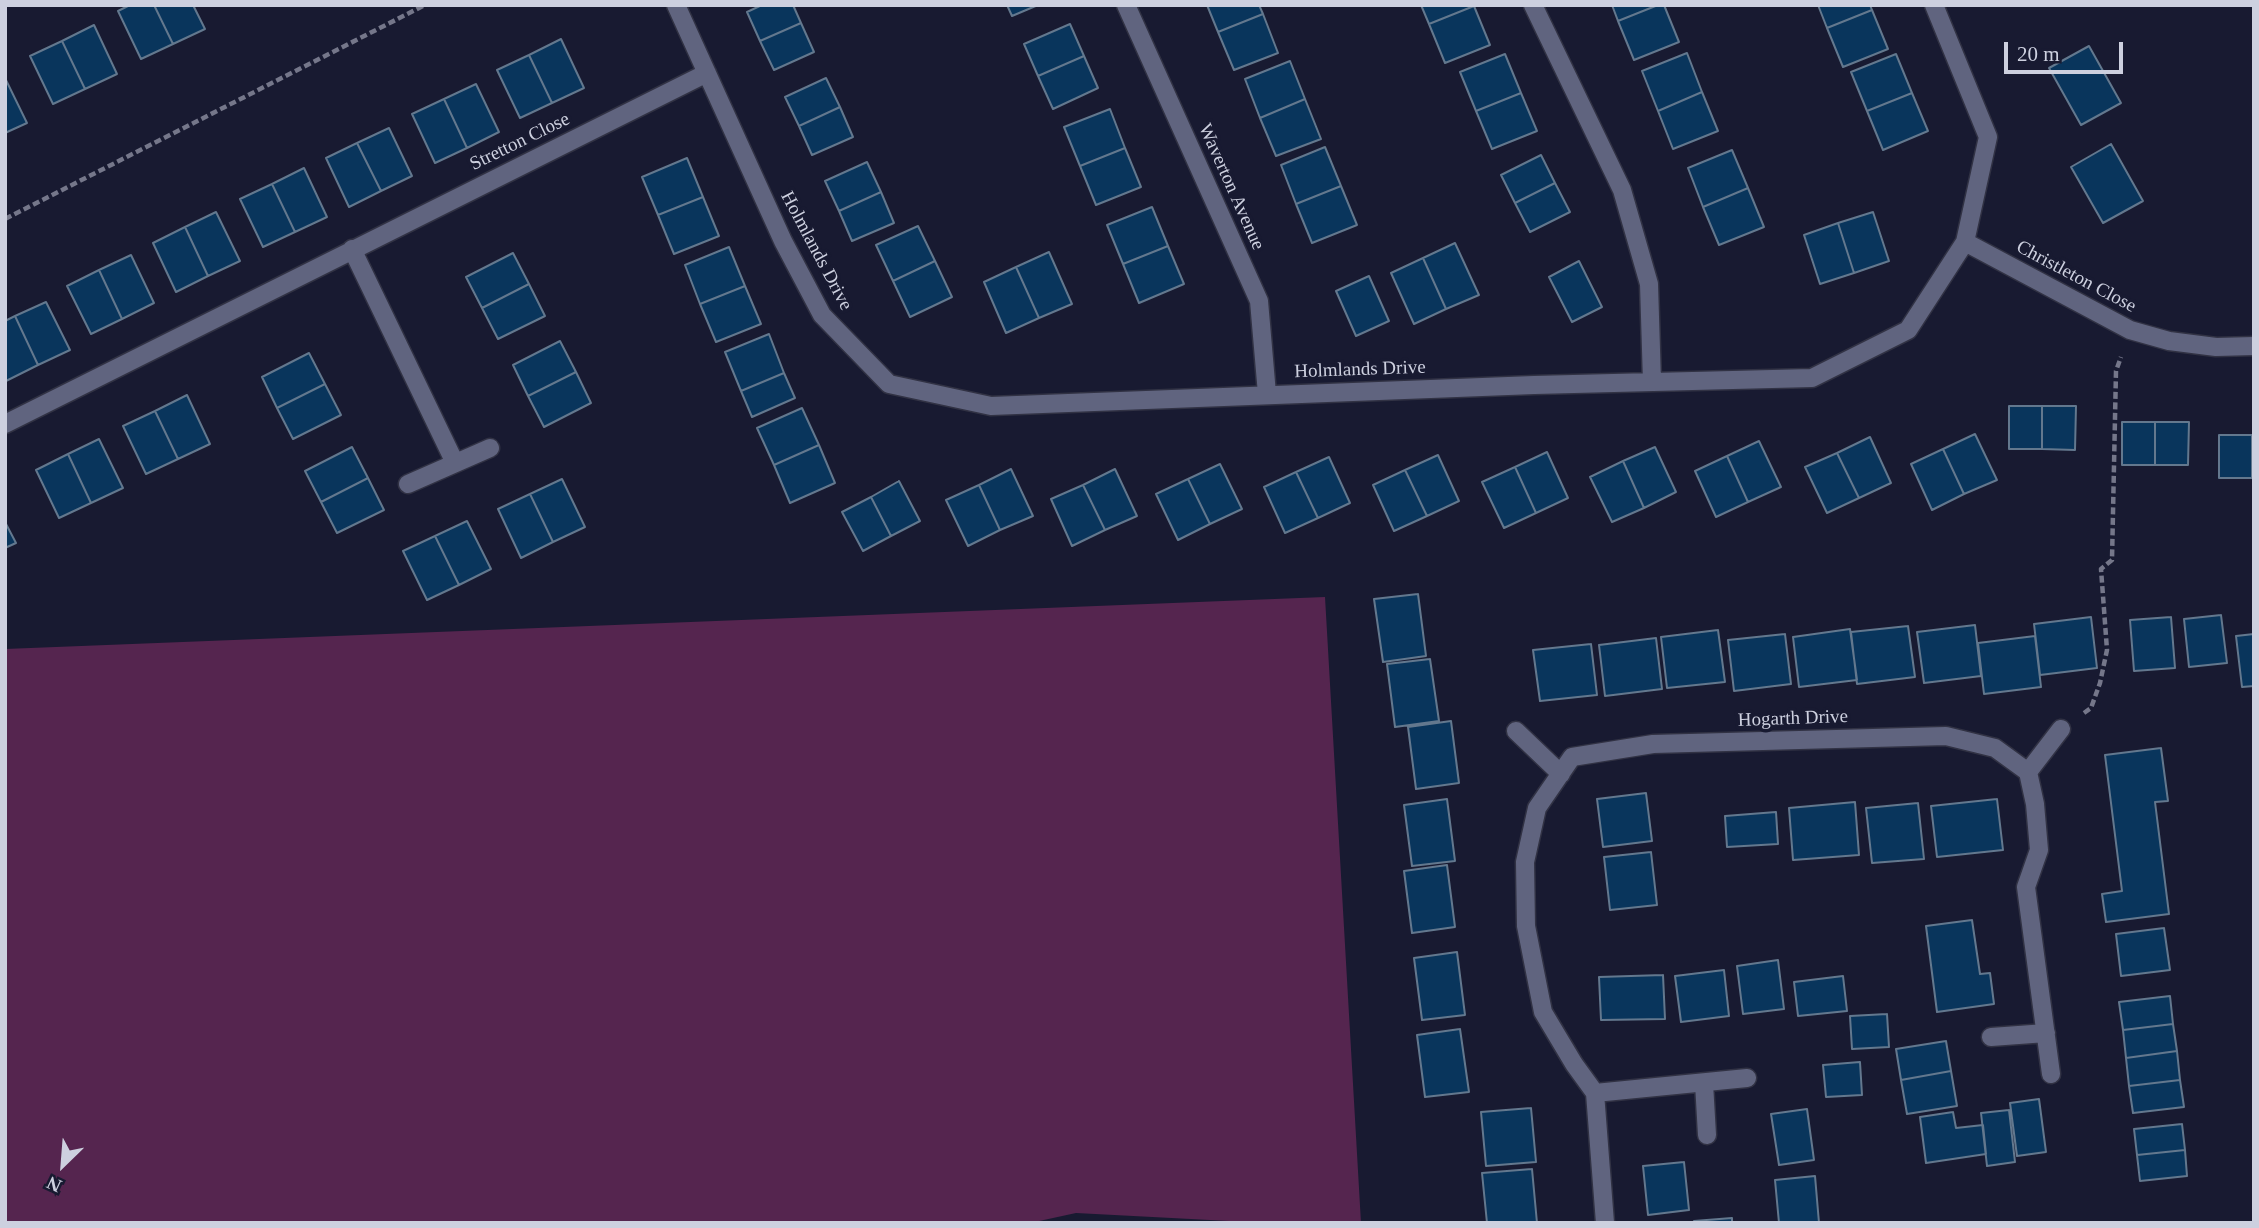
<!DOCTYPE html>
<style>
body{margin:0}
#map{position:relative;width:2259px;height:1228px;overflow:hidden;background:#181a31;font-family:"Times New Roman",serif}
canvas{display:block}
.frame{position:absolute;inset:0;border:7px solid #cdd0df;pointer-events:none}
.north{position:absolute;left:28px;top:1130px;width:70px;height:70px;-webkit-text-stroke:5px #181a31;paint-order:stroke;rotate:205deg;font-size:19px;font-weight:700;line-height:28px;text-align:center;color:#cdd0df}
.north::after{content:'';display:block;margin:auto;width:24px;height:32px;background:#cdd0df;clip-path:polygon(50% 0,100% 100%,50% 72%,0 100%)}
.scale{position:absolute;left:2004px;top:42px;width:119px;height:32px;box-sizing:border-box;border:4px solid #cdd0df;border-top:0;padding-left:9px;font-size:21px;line-height:24px;white-space:nowrap;color:#cdd0df;-webkit-text-stroke:5px #181a31;paint-order:stroke}
</style>
<div id="map">
<canvas width="2259" height="1228"></canvas>
<div class="frame"></div>
<div class="north">N</div>
<div class="scale">20 m</div>
</div>
<script>
const ctx = document.querySelector('canvas').getContext('2d');
ctx.lineJoin = 'round';
function paint(path, color) { ctx.fillStyle = color; ctx.fill(path, 'evenodd'); }
const poly = rows => new Path2D(rows.map(r => 'M' + r).join(''));
function trace(path, color, width, dash) { ctx.strokeStyle = color; ctx.lineWidth = width; ctx.lineCap = dash ? 'butt' : 'round'; ctx.setLineDash(dash || []); ctx.stroke(path); }
function drawText(font, color, halo, rows, align = 'center') {
  ctx.font = font + ' "Times New Roman",serif'; ctx.lineWidth = 7; ctx.setLineDash([]); ctx.textBaseline = 'middle'; ctx.strokeStyle = halo; ctx.fillStyle = color; for (const [text, x, y, turn = 0] of rows) {
    ctx.save(); ctx.translate(x, y); ctx.rotate((+turn || 0) * Math.PI / 180); ctx.textAlign = isNaN(turn) ? turn : align; if (halo) ctx.strokeText(text, 0, 0); ctx.fillText(text, 0, 0); ctx.restore();
  }
}
const green = poly([
 [1325,597,1361,1223,1267,1223,1076,1213,1030,1223,5,1223,5,649]
]);
const building = poly([
 [130,5,154,5,173,44,141,59,118,11,130,5],
 [154,5,193,5,205,29,173,44,154,5],
 [762,5,793,5,801,23,760,41,747,12,762,5],
 [1007,5,1038,5,1012,16,1007,5],
 [1207,5,1259,5,1263,14,1218,32,1207,5],
 [1421,5,1474,5,1474,6,1429,24,1421,5],
 [1612,5,1658,5,1618,21,1612,5],
 [1658,5,1664,5,1679,42,1634,60,1618,21,1658,5],
 [1818,5,1870,5,1872,10,1827,28,1818,5],
 [1474,6,1490,45,1445,63,1429,24,1474,6],
 [1872,10,1888,49,1843,67,1827,28,1872,10],
 [1263,14,1278,53,1234,70,1218,32,1263,14],
 [801,23,814,52,774,70,760,41,801,23],
 [1070,24,1084,56,1038,76,1024,44,1070,24],
 [94,25,117,74,85,89,62,41,94,25],
 [561,39,584,88,552,103,529,55,561,39],
 [62,41,85,89,53,104,30,56,62,41],
 [2089,46,2121,103,2081,125,2049,68,2089,46],
 [1687,53,1702,92,1658,111,1642,71,1687,53],
 [1505,54,1521,93,1476,111,1460,72,1505,54],
 [1896,54,1912,93,1867,111,1851,72,1896,54],
 [529,55,552,103,520,118,497,70,529,55],
 [1084,56,1098,88,1053,109,1038,76,1084,56],
 [1290,61,1305,99,1260,118,1245,79,1290,61],
 [5,78,27,123,5,133,5,78],
 [826,78,840,107,799,126,785,97,826,78],
 [476,84,499,132,467,148,444,99,476,84],
 [1702,92,1718,131,1673,149,1658,111,1702,92],
 [1521,93,1537,131,1492,149,1476,111,1521,93],
 [1912,93,1928,131,1883,150,1867,111,1912,93],
 [444,99,467,148,435,163,412,114,444,99],
 [1305,99,1321,139,1276,156,1260,118,1305,99],
 [840,107,853,137,812,155,799,126,840,107],
 [1110,109,1125,148,1080,166,1064,127,1110,109],
 [389,128,412,176,381,191,357,143,389,128],
 [357,143,381,191,349,207,326,158,357,143],
 [2111,144,2143,201,2103,223,2071,167,2111,144],
 [1325,147,1341,186,1296,204,1281,165,1325,147],
 [1125,148,1141,187,1096,205,1080,166,1125,148],
 [1732,150,1748,188,1703,207,1688,168,1732,150],
 [1541,155,1555,183,1515,203,1501,175,1541,155],
 [687,158,703,197,658,215,642,177,687,158],
 [867,162,881,192,839,211,825,181,867,162],
 [304,168,327,217,295,232,272,184,304,168],
 [1555,183,1570,212,1530,232,1515,203,1555,183],
 [272,184,295,232,263,247,240,199,272,184],
 [1341,186,1357,225,1312,243,1296,204,1341,186],
 [1748,188,1764,227,1719,245,1703,207,1748,188],
 [881,192,894,223,852,241,839,211,881,192],
 [703,197,719,236,674,254,658,215,703,197],
 [1152,207,1168,246,1123,264,1107,225,1152,207],
 [216,212,240,261,208,276,185,227,216,212],
 [1873,212,1889,261,1854,273,1838,223,1873,212],
 [1838,223,1854,273,1820,284,1804,235,1838,223],
 [918,226,935,261,893,281,876,245,918,226],
 [185,227,208,276,176,292,153,243,185,227],
 [1455,243,1479,295,1446,309,1423,258,1455,243],
 [1168,246,1184,284,1139,303,1123,264,1168,246],
 [729,247,745,286,700,304,685,265,729,247],
 [1049,252,1072,304,1039,318,1016,267,1049,252],
 [513,253,529,284,482,308,466,277,513,253],
 [131,255,154,303,122,319,99,270,131,255],
 [1423,258,1446,309,1414,324,1391,273,1423,258],
 [935,261,952,297,910,317,893,281,935,261],
 [1579,261,1602,307,1572,322,1549,277,1579,261],
 [1016,267,1039,318,1006,333,984,282,1016,267],
 [99,270,122,319,91,334,67,286,99,270],
 [1369,276,1389,321,1356,336,1336,291,1369,276],
 [529,284,545,316,498,339,482,308,529,284],
 [745,286,761,324,716,342,700,304,745,286],
 [46,302,70,350,38,365,15,316,46,302],
 [15,316,38,365,6,381,5,321,15,316],
 [769,334,784,373,741,391,725,352,769,334],
 [560,341,576,372,528,396,513,365,560,341],
 [309,353,325,384,277,408,262,377,309,353],
 [576,372,591,403,544,427,528,396,576,372],
 [784,373,795,398,752,417,741,391,784,373],
 [325,384,341,415,293,439,277,408,325,384],
 [187,395,210,444,178,459,155,411,187,395],
 [2009,406,2042,406,2042,449,2009,449,2009,406],
 [2042,406,2076,406,2075,450,2042,449,2042,406],
 [802,408,819,445,774,465,757,428,802,408],
 [155,411,178,459,146,474,123,426,155,411],
 [2122,422,2155,422,2155,465,2122,465,2122,422],
 [2155,422,2189,422,2188,465,2155,465,2155,422],
 [1975,434,1997,480,1964,494,1943,449,1975,434],
 [2219,435,2252,435,2252,478,2219,478,2219,435],
 [1870,437,1891,483,1859,498,1837,453,1870,437],
 [99,439,123,488,91,503,68,454,99,439],
 [1759,441,1781,487,1748,502,1727,456,1759,441],
 [819,445,835,483,790,503,774,465,819,445],
 [352,447,368,478,321,502,305,471,352,447],
 [1655,447,1676,492,1644,508,1623,461,1655,447],
 [1943,449,1964,494,1932,510,1911,464,1943,449],
 [1547,452,1568,498,1536,513,1515,467,1547,452],
 [1837,453,1859,498,1827,513,1805,467,1837,453],
 [68,454,91,503,59,518,36,470,68,454],
 [1438,455,1459,501,1427,516,1405,470,1438,455],
 [1727,456,1748,502,1716,517,1695,471,1727,456],
 [1329,457,1350,503,1318,518,1296,472,1329,457],
 [1623,461,1644,508,1612,522,1590,477,1623,461],
 [1220,464,1242,509,1210,524,1188,479,1220,464],
 [1515,467,1536,513,1504,528,1482,482,1515,467],
 [1011,469,1033,516,1000,530,979,485,1011,469],
 [1115,469,1137,516,1105,530,1083,485,1115,469],
 [1405,470,1427,516,1394,531,1373,485,1405,470],
 [1296,472,1318,518,1285,533,1264,487,1296,472],
 [368,478,384,510,337,533,321,502,368,478],
 [562,479,585,527,553,542,530,494,562,479],
 [1188,479,1210,524,1178,540,1156,494,1188,479],
 [899,481,920,521,891,536,871,497,899,481],
 [979,485,1000,530,968,546,946,500,979,485],
 [1083,485,1105,530,1072,546,1051,499,1083,485],
 [530,494,553,542,521,558,498,509,530,494],
 [871,497,891,536,863,551,842,512,871,497],
 [467,521,491,569,459,585,435,536,467,521],
 [5,522,16,543,5,548,5,522],
 [435,536,459,585,427,600,403,551,435,536],
 [1418,594,1426,656,1383,662,1374,599,1418,594],
 [2221,615,2227,663,2189,667,2184,619,2221,615],
 [2091,617,2097,668,2040,675,2034,624,2091,617],
 [2171,617,2175,668,2134,671,2130,620,2171,617],
 [1975,625,1981,676,1924,683,1917,632,1975,625],
 [1908,626,1915,677,1857,684,1851,632,1908,626],
 [1850,629,1857,680,1799,687,1793,637,1850,629],
 [1718,630,1725,682,1667,688,1661,637,1718,630],
 [1785,634,1791,684,1734,691,1728,640,1785,634],
 [2254,634,2254,686,2242,687,2236,636,2254,634],
 [2035,636,2041,687,1984,694,1978,643,2035,636],
 [1656,638,1662,689,1605,696,1599,645,1656,638],
 [1591,644,1597,695,1540,701,1533,650,1591,644],
 [1430,659,1439,721,1395,727,1387,664,1430,659],
 [1451,721,1459,783,1416,789,1408,727,1451,721],
 [2161,748,2168,801,2155,802,2169,914,2106,922,2102,894,2122,891,2105,755,2161,748],
 [1646,793,1652,841,1603,847,1597,799,1646,793],
 [1447,799,1455,861,1412,866,1404,805,1447,799],
 [1997,799,2003,850,1937,857,1931,806,1997,799],
 [1855,802,1859,855,1793,860,1789,808,1855,802],
 [1918,803,1924,859,1872,863,1866,808,1918,803],
 [1776,812,1778,844,1727,847,1725,816,1776,812],
 [1651,852,1657,905,1610,910,1604,857,1651,852],
 [1447,865,1455,927,1412,933,1404,871,1447,865],
 [1972,920,1980,974,1990,973,1994,1004,1937,1012,1926,926,1972,920],
 [2164,928,2170,970,2121,976,2116,934,2164,928],
 [1457,952,1465,1015,1422,1020,1414,958,1457,952],
 [1778,960,1784,1009,1743,1014,1737,966,1778,960],
 [1724,970,1729,1016,1681,1022,1675,976,1724,970],
 [1663,975,1665,1019,1601,1020,1599,977,1663,975],
 [1843,976,1847,1011,1798,1016,1794,982,1843,976],
 [2170,996,2173,1024,2123,1030,2119,1002,2170,996],
 [1887,1014,1889,1047,1852,1049,1850,1016,1887,1014],
 [2173,1024,2177,1051,2126,1058,2123,1030,2173,1024],
 [1460,1029,1469,1092,1425,1097,1417,1035,1460,1029],
 [1946,1041,1951,1071,1901,1080,1896,1049,1946,1041],
 [2177,1051,2180,1080,2129,1086,2126,1058,2177,1051],
 [1860,1062,1862,1095,1826,1097,1823,1065,1860,1062],
 [1951,1071,1957,1106,1907,1114,1901,1080,1951,1071],
 [2180,1080,2184,1107,2133,1113,2129,1086,2180,1080],
 [2039,1099,2046,1152,2017,1156,2010,1103,2039,1099],
 [1531,1108,1536,1162,1486,1166,1481,1112,1531,1108],
 [1807,1109,1814,1160,1779,1165,1771,1114,1807,1109],
 [2009,1110,2015,1162,1987,1166,1981,1113,2009,1110],
 [1953,1112,1956,1128,1983,1125,1986,1154,1926,1163,1920,1117,1953,1112],
 [2182,1124,2185,1150,2137,1155,2134,1129,2182,1124],
 [2185,1150,2187,1176,2140,1181,2137,1155,2185,1150],
 [1684,1162,1689,1210,1648,1215,1643,1166,1684,1162],
 [1532,1169,1537,1223,1487,1223,1482,1173,1532,1169],
 [1815,1176,1819,1223,1779,1223,1775,1180,1815,1176],
 [1732,1218,1732,1223,1694,1223,1694,1221,1732,1218]
]);
const path = poly([
 [5,219,425,5],
 [2084,713,2091,708,2100,683,2107,650,2101,569,2112,560,2116,371,2121,357]
]);
const street = poly([
 [676,5,783,241,822,315,889,384,991,406,1534,385,1812,378,1908,330,1965,242,1988,137,1934,5],
 [1126,5,1259,301,1267,394],
 [1533,5,1622,190,1649,284,1652,382],
 [1965,242,2130,330,2169,341,2216,347,2254,346],
 [352,249,455,463],
 [5,424,707,73],
 [408,484,490,448],
 [1516,731,1561,774],
 [2028,772,2061,729],
 [1991,1037,2046,1033],
 [1704,1083,1707,1135],
 [1595,1093,1747,1078],
 [1605,1223,1595,1093,1574,1064,1543,1012,1526,926,1525,862,1537,808,1572,757,1653,744,1946,736,1995,748,2028,772,2035,804,2039,850,2026,887,2051,1074]
]);
const streetNames = [
 ["Stretton Close",520,142,-26],
 ["Waverton Avenue",1231,187,66],
 ["Holmlands Drive",816,251,62],
 ["Christleton Close",2076,277,28],
 ["Holmlands Drive",1360,370,-2],
 ["Hogarth Drive",1793,719,-2]
];
paint(green, '#55254f');
paint(building, '#09355c');
trace(building, '#63788e', 2);
trace(street, '#313244', 21);
trace(path, '#75778a', 4.5, [7, 3.5]);
trace(street, '#60647f', 18);
drawText('19px', '#cdd0df', '#181a31', streetNames);
</script>
